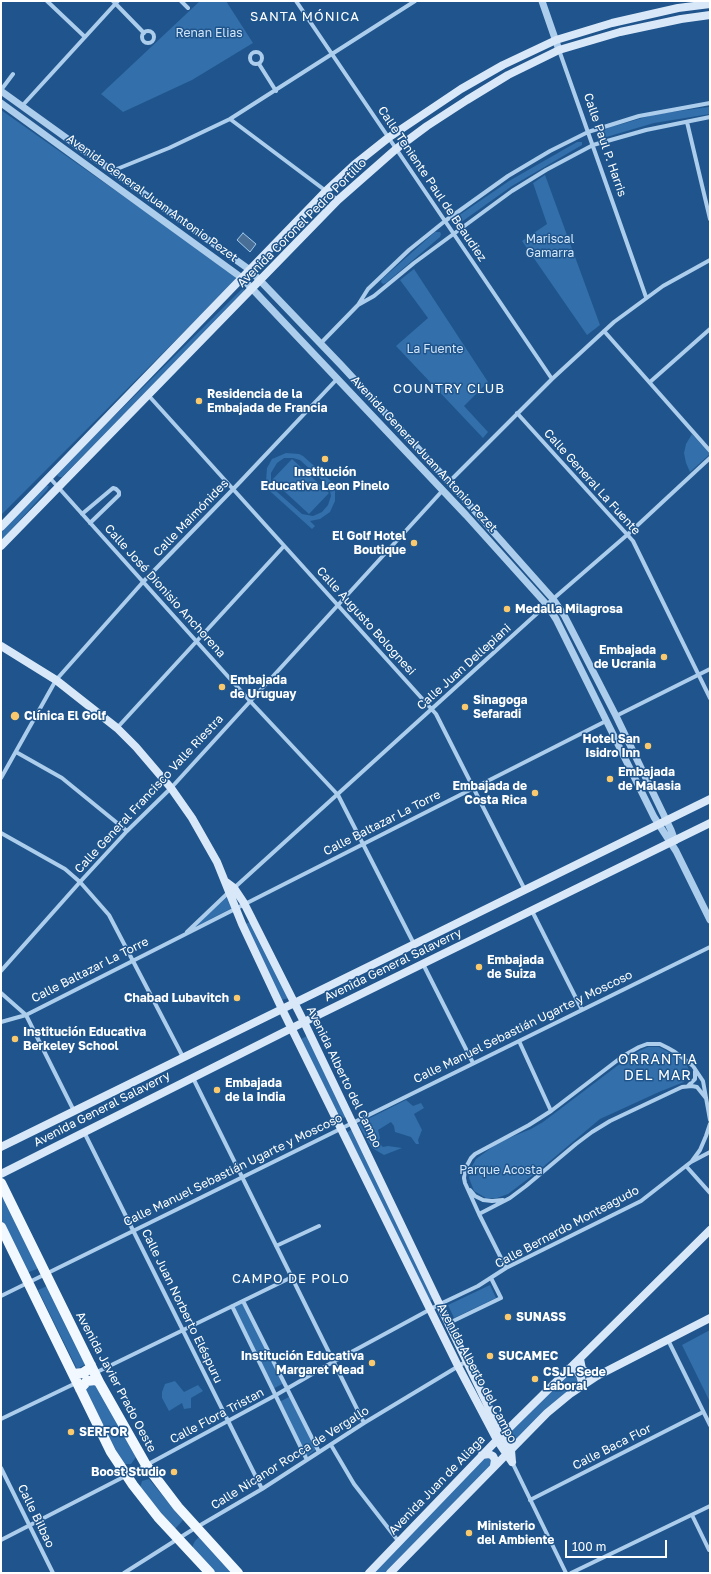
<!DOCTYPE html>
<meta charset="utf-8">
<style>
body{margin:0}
#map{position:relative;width:711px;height:1574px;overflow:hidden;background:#1f558c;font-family:"Golos Text",sans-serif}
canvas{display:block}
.frame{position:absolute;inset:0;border:2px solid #fff;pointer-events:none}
.scale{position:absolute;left:565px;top:1540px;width:102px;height:18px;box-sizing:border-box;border:2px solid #fff;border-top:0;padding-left:5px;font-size:12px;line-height:14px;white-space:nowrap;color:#fff;-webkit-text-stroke:3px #1f558c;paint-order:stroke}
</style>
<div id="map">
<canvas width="711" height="1574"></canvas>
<div class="frame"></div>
<div class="scale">100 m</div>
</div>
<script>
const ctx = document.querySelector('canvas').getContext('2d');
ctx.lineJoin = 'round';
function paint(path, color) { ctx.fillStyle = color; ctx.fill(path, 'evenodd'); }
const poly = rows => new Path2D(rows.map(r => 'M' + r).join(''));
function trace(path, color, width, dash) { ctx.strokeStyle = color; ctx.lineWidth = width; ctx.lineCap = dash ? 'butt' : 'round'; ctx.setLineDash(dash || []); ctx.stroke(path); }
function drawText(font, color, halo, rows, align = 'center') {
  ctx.font = font + ' "Golos Text",sans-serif'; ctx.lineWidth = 3; ctx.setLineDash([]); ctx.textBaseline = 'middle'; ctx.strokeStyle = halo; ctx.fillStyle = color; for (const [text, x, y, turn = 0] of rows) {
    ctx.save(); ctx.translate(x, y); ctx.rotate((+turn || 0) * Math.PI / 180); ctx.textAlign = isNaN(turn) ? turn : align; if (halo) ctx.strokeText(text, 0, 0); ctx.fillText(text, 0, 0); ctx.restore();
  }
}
const green = poly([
 [200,1,226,1,253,43,192,80,123,112,101,94],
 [709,107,710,114,654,123,603,138,600,136,600,133,608,128,656,114],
 [1,110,234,274,236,280,1,515],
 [577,142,582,142,582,145,512,186,460,223,455,222,455,218,509,181],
 [545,175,600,325,587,335,522,241,547,224,533,183],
 [435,232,440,232,441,234,440,237,386,283,383,284,381,282,382,279],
 [414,269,488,382,464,406,488,432,483,438,396,346,428,318,400,280],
 [242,289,244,289,245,292,242,295,62,477,59,477,57,475,58,472],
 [692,434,710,454,690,472,686,463,684,453,686,444],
 [286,453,299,454,303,456,331,481,335,490,335,501,330,512,320,519,310,521,315,526,312,529,262,484,266,481,267,468,272,459],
 [284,458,293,458,300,460,326,484,330,491,331,496,328,505,322,512,313,516,302,514,276,491,271,482,271,473,277,463],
 [292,459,329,493,309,514,272,480],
 [44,485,49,486,47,490,1,541,1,533],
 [228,896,234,907,193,928],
 [250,922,289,998,281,1000,243,925],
 [307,1036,347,1116,339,1120,301,1039],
 [648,1047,659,1047,672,1054,686,1063,689,1070,684,1082,659,1092,600,1119,537,1172,508,1194,497,1198,486,1198,474,1191,469,1178,472,1166,476,1159,499,1142,531,1129,543,1122,617,1066,639,1051],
 [406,1100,413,1106,421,1103,424,1108,414,1114,422,1130,418,1140,419,1144,416,1144,411,1137,395,1132,394,1126,391,1122,378,1130,380,1138,378,1142,383,1147,388,1146,402,1148,384,1155,372,1148,358,1124],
 [354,1128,435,1298,430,1301,346,1133],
 [1,1189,39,1264,37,1269,29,1272,25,1271,1,1222],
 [490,1285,496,1298,454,1318,448,1305],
 [47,1286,86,1364,77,1369,38,1290],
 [242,1301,284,1383,273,1389,233,1307],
 [710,1330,710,1402,682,1345],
 [580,1359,590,1375,583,1385,517,1444,507,1430],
 [175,1381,184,1392,198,1385,203,1391,191,1398,191,1408,184,1409,182,1403,169,1411,162,1398,162,1392,165,1384],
 [96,1382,136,1457,131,1464,123,1464,84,1389],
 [291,1396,317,1449,306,1457,279,1402],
 [490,1449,500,1460,387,1573,372,1573],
 [149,1479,183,1520,175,1529,140,1488,142,1481],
 [199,1537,238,1573,216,1573,193,1549,193,1545,195,1541]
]);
const water = poly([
 [243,233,256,244,250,252,237,240,243,233]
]);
const minor = poly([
 [47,1,85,37],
 [113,1,144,33],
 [181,1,188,8],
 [296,1,552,379],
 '142 37a6 6 0 1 1 12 0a6 6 0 1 1-12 0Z',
 [559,50,646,297],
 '250 58a6 6 0 1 1 12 0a6 6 0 1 1-12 0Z',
 [259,64,276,91],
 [1,90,13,74],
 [22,106,118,1],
 [230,119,338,200],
 [687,122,710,219],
 [112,171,169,148,230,119,415,1],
 [358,305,368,289,409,250,445,221,508,176,550,151,588,132,639,116,710,103],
 [604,331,710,451],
 [320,344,358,305,374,296,414,263,512,191,546,170,593,145,646,130,710,117],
 [650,382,710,329],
 [149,396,436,714,525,890],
 [517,413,633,541,710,698],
 [49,477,250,701,338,795,414,944],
 [449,482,552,379,614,322,663,286,710,260],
 [82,514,113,488,116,489,119,492,119,495,90,523],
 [616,716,710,669],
 [117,728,284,546],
 [16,752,62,778,127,831],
 [1,778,56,680,143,582,240,482,338,378],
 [1,833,65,869,80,882,109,915,183,1057],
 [234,888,553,599,627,535,710,458],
 [532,911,582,1010],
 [187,932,229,892],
 [423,964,473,1063],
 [1,971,80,882,127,831,171,788,443,490],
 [1,993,26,1015,74,1111],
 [1,1022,26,1015,606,721],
 [519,1041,551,1111],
 [193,1078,364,1423],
 [688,1086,695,1079,695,1071],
 [84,1132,262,1489],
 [692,1161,700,1150,706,1136,710,1124],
 [686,1166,710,1193],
 [470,1190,475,1196,483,1200,492,1201,503,1200],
 [479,1214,510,1198,526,1186,576,1144,592,1132,610,1121,682,1087,692,1086,697,1087,705,1097],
 [276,1246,319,1226],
 [506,1268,479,1214,465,1183,464,1178,465,1169,471,1158,475,1154,529,1125,551,1111,623,1056,639,1047,647,1044,660,1044,668,1048,675,1052,693,1066,703,1081,710,1120],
 [1,1296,710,947],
 [243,1301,319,1452],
 [232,1306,307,1460],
 [449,1323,501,1298,491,1278],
 [668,1340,710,1425],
 [95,1373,292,1277],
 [1,1419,76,1383],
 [331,1445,354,1484,399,1542],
 [512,1462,566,1573],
 [1,1468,53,1573],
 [530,1500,703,1412],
 [692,1515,709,1550],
 [1,1540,141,1468,276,1395,333,1362,440,1304,478,1286,506,1268,641,1201,691,1162,710,1152],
 [124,1573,192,1530,262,1489,364,1423,467,1361],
 [571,1573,710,1506]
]);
const tertiary = poly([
 [542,1,559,50],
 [1,91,250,270,342,366,449,482,553,599,564,615,616,716,671,830,675,841],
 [1,103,242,278,466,515,547,605,556,619,654,817,676,851,710,920]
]);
const secondary = poly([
 [1,527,326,191,354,165,388,138,461,89,503,65,556,40,612,23,678,8,710,4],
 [1,546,338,200,396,149,427,126,467,100,508,75,559,50,620,32,681,19,710,15],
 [1,646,56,680,117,728,136,747,171,788,192,818,217,862,242,924,282,1009,458,1366,497,1440,512,1462],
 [226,882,234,888,244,903,304,1022,502,1435,511,1450,512,1462],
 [1,1147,710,799],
 [1,1174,304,1022,710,823],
 [580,1359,582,1369,590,1375,597,1376],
 [569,1369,577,1371,580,1375,583,1385],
 [482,1455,489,1454,493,1456,495,1460,494,1466],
 [369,1573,497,1440,710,1230],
 [390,1573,547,1413,570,1394,597,1376,710,1318]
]);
const primary = poly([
 [1,1183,99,1382,146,1465,178,1507,238,1573],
 [1,1227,111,1452,133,1485,158,1517,210,1573],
 [73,1374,83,1373,89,1369,91,1365],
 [80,1389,87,1381,95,1380,99,1382]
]);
const markers = [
 [199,401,4,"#fac96d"],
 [325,459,4,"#fac96d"],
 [414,543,4,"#fac96d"],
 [507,609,4,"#fac96d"],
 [664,657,4,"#fac96d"],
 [222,687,4,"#fac96d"],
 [465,707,4,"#fac96d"],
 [15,716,5,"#fac96d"],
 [648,746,4,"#fac96d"],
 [610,779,4,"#fac96d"],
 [535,793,4,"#fac96d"],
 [479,967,4,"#fac96d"],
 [237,998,4,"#fac96d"],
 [15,1039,4,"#fac96d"],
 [217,1090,4,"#fac96d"],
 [508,1317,4,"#fac96d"],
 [490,1356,4,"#fac96d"],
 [372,1363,4,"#fac96d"],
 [535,1379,4,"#fac96d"],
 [71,1432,4,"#fac96d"],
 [174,1472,4,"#fac96d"],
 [469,1533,4,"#fac96d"]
];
const parkNames = [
 ["Renan Elias",209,33],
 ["Mariscal",550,239],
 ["Gamarra",550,253],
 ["La Fuente",435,349],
 ["Parque Acosta",501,1170]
];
const streetNames = [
 ["Calle Paul P. Harris",605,145,71],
 ["Calle Teniente Paul de Beaudiez",432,184,56],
 ["Avenida General Juan Antonio Pezet",152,198,36],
 ["Avenida Coronel Pedro Portillo",302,223,-45],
 ["Avenida General Juan Antonio Pezet",424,454,47],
 ["Calle General La Fuente",592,482,48],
 ["Calle Maimónides",191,518,-46],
 ["Calle José Dionisio Anchorena",165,591,48],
 ["Calle Augusto Bolognesi",366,621,48],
 ["Calle Juan Dellepiani",464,667,-42],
 ["Calle General Francisco Valle Riestra",149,794,-47],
 ["Calle Baltazar La Torre",382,823,-27],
 ["Avenida General Salaverry",393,965,-26],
 ["Calle Baltazar La Torre",90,970,-27],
 ["Calle Manuel Sebastián Ugarte y Moscoso",523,1027,-26],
 ["Avenida Alberto del Campo",344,1077,64],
 ["Avenida General Salaverry",102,1109,-27],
 ["Calle Manuel Sebastián Ugarte y Moscoso",233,1170,-26],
 ["Calle Bernardo Monteagudo",567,1227,-28],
 ["Calle Juan Norberto Eléspuru",182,1306,64],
 ["Avenida Alberto del Campo",477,1373,62],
 ["Avenida Javier Prado Oeste",116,1382,62],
 ["Calle Flora Tristan",217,1416,-28],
 ["Calle Baca Flor",612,1447,-27],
 ["Calle Nicanor Rocca de Vergallo",290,1458,-32],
 ["Avenida Juan de Aliaga",437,1485,-46],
 ["Calle Bilbao",36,1516,64]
];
const poiNames = [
 ["Residencia de la",207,394],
 ["Embajada de Francia",207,408],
 ["Institución",325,472,"center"],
 ["Educativa Leon Pinelo",325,486,"center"],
 ["El Golf Hotel",406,536,"right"],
 ["Boutique",406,550,"right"],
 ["Medalla Milagrosa",515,609],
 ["Embajada",656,650,"right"],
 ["de Ucrania",656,664,"right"],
 ["Embajada",230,680],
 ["de Uruguay",230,694],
 ["Sinagoga",473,700],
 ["Sefaradi",473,714],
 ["Clínica El Golf",24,716],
 ["Hotel San",640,739,"right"],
 ["Isidro Inn",640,753,"right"],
 ["Embajada",618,772],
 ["de Malasia",618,786],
 ["Embajada de",527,786,"right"],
 ["Costa Rica",527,800,"right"],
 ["Embajada",487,960],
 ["de Suiza",487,974],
 ["Chabad Lubavitch",229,998,"right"],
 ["Institución Educativa",23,1032],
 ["Berkeley School",23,1046],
 ["Embajada",225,1083],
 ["de la India",225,1097],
 ["SUNASS",516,1317],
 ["Institución Educativa",364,1356,"right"],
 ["Margaret Mead",364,1370,"right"],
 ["SUCAMEC",498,1356],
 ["CSJL Sede",543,1372],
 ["Laboral",543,1386],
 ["SERFOR",79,1432],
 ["Boost Studio",166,1472,"right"],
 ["Ministerio",477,1526],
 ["del Ambiente",477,1540]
];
const neighbourhoodNames = [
 ["SANTA MÓNICA",305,17],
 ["COUNTRY CLUB",449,389],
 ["CAMPO DE POLO",291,1279]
];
const quarterNames = [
 ["ORRANTIA",658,1060],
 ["DEL MAR",658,1076]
];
paint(green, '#336faa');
paint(water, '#496f97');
trace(water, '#a0c8ed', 1);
trace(minor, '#adcdec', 4);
trace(tertiary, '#adcdec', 7);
trace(secondary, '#d9e8f9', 8);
trace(primary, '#f2f8ff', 10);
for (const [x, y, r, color] of markers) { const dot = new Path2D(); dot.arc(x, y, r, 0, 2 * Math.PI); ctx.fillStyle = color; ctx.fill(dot); trace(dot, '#1f558c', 1.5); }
drawText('12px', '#d2e6f9', '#1f558c', parkNames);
drawText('12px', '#fff', '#1f558c', streetNames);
drawText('bold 12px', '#fff', '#1f558c', poiNames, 'left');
ctx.letterSpacing = '1px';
drawText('13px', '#fff', '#1f558c', neighbourhoodNames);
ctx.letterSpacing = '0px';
ctx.letterSpacing = '1px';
drawText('14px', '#fff', '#1f558c', quarterNames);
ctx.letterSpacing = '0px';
</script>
